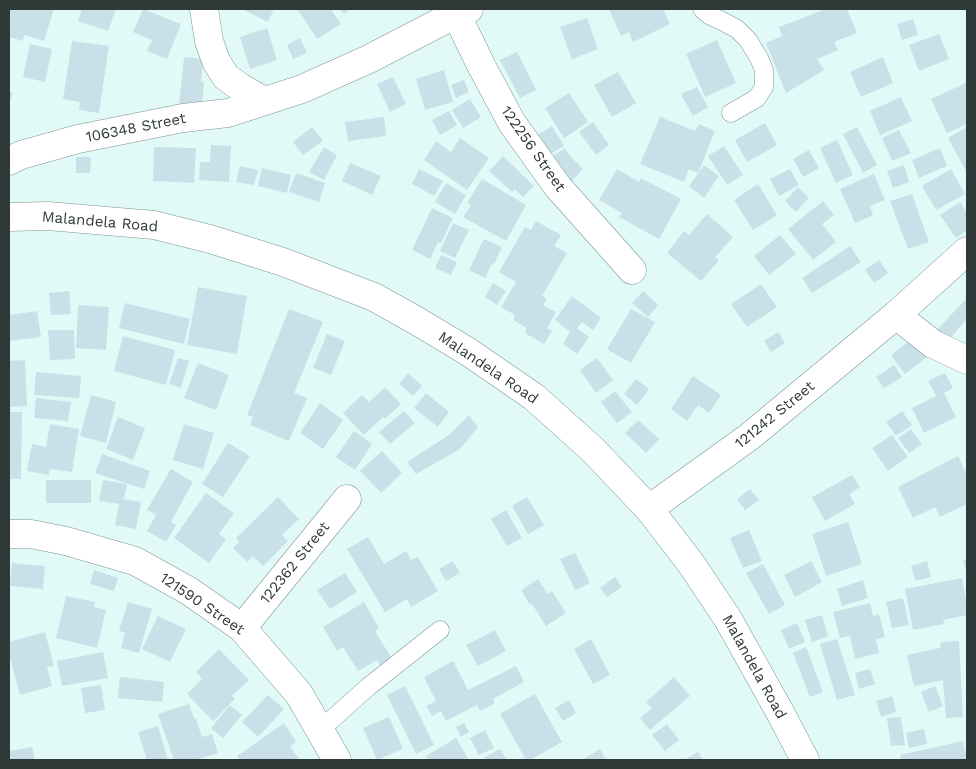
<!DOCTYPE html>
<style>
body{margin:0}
#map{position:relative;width:976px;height:769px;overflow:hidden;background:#e1faf7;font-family:"Work Sans",sans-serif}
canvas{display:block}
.frame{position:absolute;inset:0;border:10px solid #2f3938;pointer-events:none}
</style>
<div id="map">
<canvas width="976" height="769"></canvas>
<div class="frame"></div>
</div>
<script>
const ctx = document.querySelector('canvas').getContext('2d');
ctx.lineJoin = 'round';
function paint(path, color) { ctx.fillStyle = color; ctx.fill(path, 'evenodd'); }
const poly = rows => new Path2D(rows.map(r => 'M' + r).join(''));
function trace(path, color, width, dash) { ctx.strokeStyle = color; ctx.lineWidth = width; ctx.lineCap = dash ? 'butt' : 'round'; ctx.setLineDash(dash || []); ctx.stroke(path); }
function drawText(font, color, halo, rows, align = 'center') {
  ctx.font = font + ' "Work Sans",sans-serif'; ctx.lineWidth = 4; ctx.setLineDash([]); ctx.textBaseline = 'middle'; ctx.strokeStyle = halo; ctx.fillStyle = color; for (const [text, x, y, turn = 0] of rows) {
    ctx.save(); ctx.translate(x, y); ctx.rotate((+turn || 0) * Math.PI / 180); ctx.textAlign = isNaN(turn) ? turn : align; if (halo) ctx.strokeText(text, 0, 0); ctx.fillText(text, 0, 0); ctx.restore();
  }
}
const building = poly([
 [9,9,54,9,44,41,24,35,23,41,9,37],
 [82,9,116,9,108,31,78,21],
 [143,9,181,24,167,59,147,51,152,40,133,32],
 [242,9,274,9,268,22],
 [301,9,331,9,341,24,317,39,298,10],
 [340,9,351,9,344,14],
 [609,9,663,9,670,24,633,42,629,32,621,36],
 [826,9,847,9,857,33,834,42,838,50,817,59,824,70,786,93,766,43,782,36,779,27],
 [587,18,598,49,572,59,560,27],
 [913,19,918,35,902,40,897,24],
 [267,28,277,60,250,69,240,37],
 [939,34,949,59,919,71,909,45],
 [300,38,307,53,293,59,287,45],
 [717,40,736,83,705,97,686,54],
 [72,41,109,46,99,113,79,110,80,102,63,99],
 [30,44,52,49,45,82,23,77],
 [517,52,536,90,520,98,500,60],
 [184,57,203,59,201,82,204,82,202,108,179,105],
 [883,57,893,83,861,97,850,72],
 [444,70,453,102,425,110,416,79],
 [618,72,636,103,612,117,594,85],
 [393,77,406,104,390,112,377,84],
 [464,80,469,92,456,98,451,85],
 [966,83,967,87,967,124,947,133,931,99],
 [697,87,708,107,693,116,681,94],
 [9,91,13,93,9,103],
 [569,93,588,122,564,138,545,108],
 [901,97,912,121,880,135,870,111],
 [470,99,481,117,463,128,452,110],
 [449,111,457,125,440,135,432,120],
 [384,117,386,136,348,141,345,122],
 [660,117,695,131,699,124,715,131,698,173,689,169,684,182,640,164],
 [593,122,609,145,596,155,579,132],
 [765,123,777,145,747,162,735,140],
 [552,126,564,146,549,155,537,135],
 [312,127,323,141,303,155,293,142],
 [857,127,877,165,863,173,843,134],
 [967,127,967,173,948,138],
 [899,130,911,153,892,161,882,138],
 [460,138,489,158,467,190,424,160,436,141,451,152],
 [837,140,853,175,836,183,820,148],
 [211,145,231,146,229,182,199,180,200,162,210,162],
 [724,146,743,175,727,185,708,156],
 [154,147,196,148,194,183,153,181],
 [324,147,337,155,324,180,309,172],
 [565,148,570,156,583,169,571,182,550,158],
 [940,148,947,166,919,178,912,160],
 [809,150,819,168,803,177,793,159],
 [503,156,534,186,523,197,515,189,512,192,489,171],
 [76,157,91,157,90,173,76,173],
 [350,163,381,176,372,195,342,181],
 [704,165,719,176,704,198,689,186],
 [904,165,909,182,893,188,887,171],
 [240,166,258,170,254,185,236,182],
 [262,168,291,175,287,193,258,186],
 [419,169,443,181,434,196,412,184],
 [617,169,639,182,641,178,681,199,659,239,619,217,622,213,599,200],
 [790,169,799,185,779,196,770,179],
 [951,169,965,194,936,210,922,186],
 [296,173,325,183,319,202,289,192],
 [874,174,885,200,870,206,873,215,855,223,840,189],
 [482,179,526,205,506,241,463,217,471,205,467,203],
 [446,183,466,195,455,214,435,202],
 [758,184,777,215,753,230,734,200],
 [798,187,809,198,796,212,785,201],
 [912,194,929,242,908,249,890,201],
 [823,201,834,215,822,224,836,242,813,260,788,229],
 [960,202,967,213,967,230,956,238,940,215],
 [432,208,453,218,441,243,438,242,430,259,412,250],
 [707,214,733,237,715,257,719,260,701,281,667,253,684,231,689,235],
 [536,221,561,235,554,246,567,253,542,296,547,299,543,305,556,312,547,328,552,331,544,344,525,333,527,328,513,320,515,315,501,307,516,282,499,272,525,227,531,230],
 [453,223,469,230,455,258,440,251],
 [780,235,796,254,769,275,754,256],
 [484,239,502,247,494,264,492,263,485,278,469,270],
 [850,246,861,262,812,293,802,278],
 [441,255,457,262,451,275,435,268],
 [879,260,888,273,874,283,865,270],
 [493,283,506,291,497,305,485,297],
 [761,284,777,307,747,327,731,304],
 [198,287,247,296,237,354,187,345],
 [69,291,71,314,51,315,49,293],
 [643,291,658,305,648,317,632,303],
 [572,296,601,318,593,330,582,322,577,328,589,337,577,354,563,344,570,332,555,320],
 [967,298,967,319,946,343,934,333],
 [125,303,190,319,184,344,119,328],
 [78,305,109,307,106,350,76,348],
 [289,309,323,322,294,393,307,398,289,441,250,425,253,417,247,415],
 [631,309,655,322,631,363,607,349],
 [37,311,41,337,9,341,9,315],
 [48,330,74,330,75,359,50,360],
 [778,332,785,343,771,352,764,341],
 [327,334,345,341,331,375,313,368],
 [917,335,931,354,905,374,891,355],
 [123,336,175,350,166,385,114,371],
 [178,358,189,361,181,388,169,384],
 [597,358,613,380,596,393,580,370],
 [25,360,27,406,9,407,9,361],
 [198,363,229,375,216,410,184,398],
 [894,365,902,377,884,388,876,377],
 [36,372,81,376,79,398,34,395],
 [408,373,422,386,413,396,399,384],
 [945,373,953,388,944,393,956,417,924,433,912,408,936,396,928,381],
 [693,376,721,395,709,413,698,405,687,421,671,409],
 [636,379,649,389,637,405,624,394],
 [385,387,401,404,385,419,383,417,364,435,343,413,362,395,369,402],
 [615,391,632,412,617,423,601,402],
 [426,393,449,412,438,427,414,408],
 [91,395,116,402,106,443,80,436],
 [36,398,71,402,68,421,34,418],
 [320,403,343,420,323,449,300,433],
 [404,411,415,423,390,444,379,432],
 [902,411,912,425,896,436,886,422],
 [9,412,22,412,21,479,9,479],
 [469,415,478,427,460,449,416,474,407,462,449,435],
 [118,417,145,428,133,460,106,449],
 [638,420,659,439,646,453,625,433],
 [50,424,79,429,72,472,50,469,49,475,27,471,32,444,46,447],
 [184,424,214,433,203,469,173,460],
 [911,429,922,444,909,453,898,438],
 [354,431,372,444,355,470,336,457],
 [892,435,908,457,888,471,872,448],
 [228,443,250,456,223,497,202,484],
 [382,451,402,473,381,493,360,471],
 [102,454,150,471,144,489,95,473],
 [958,456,967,475,967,504,940,517,935,507,913,518,898,487],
 [171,469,193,482,171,522,176,525,166,542,147,531,156,515,147,510],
 [852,475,860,487,849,494,855,504,825,521,812,497],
 [46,480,91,480,91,503,46,503],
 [103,480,127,484,124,499,141,502,136,529,115,525,119,504,99,501],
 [750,489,759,500,745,510,737,499],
 [206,493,234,513,219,534,226,539,209,563,174,538],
 [278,497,299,519,282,535,288,541,263,566,253,556,247,562,233,548,239,542,236,538],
 [527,497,544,525,528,534,512,506],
 [506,510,522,538,507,546,491,519],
 [848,522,862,564,826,576,812,534],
 [749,530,762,561,743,568,730,538],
 [368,537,384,564,406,551,411,560,418,557,438,591,411,607,407,599,385,612,347,549],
 [575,553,590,583,575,590,560,559],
 [967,559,967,572,963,561],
 [453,561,460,573,446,581,439,569],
 [811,561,822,582,795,597,784,575],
 [927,561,931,577,916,581,911,566],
 [12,563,45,566,43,589,10,586],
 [763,564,785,605,769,614,746,573],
 [94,570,118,578,114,591,90,584],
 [345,573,357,592,330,609,317,590],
 [615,577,622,587,607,597,600,588],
 [962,578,967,606,967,615,943,620,944,624,913,630,905,589],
 [538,579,548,594,552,591,566,613,546,626,532,604,530,605,521,590],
 [863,580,868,598,842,606,837,589],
 [66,596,95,602,94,607,106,610,97,648,56,638],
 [903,598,909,625,892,628,886,602],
 [128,602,152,609,139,653,121,648,125,633,119,631],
 [364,602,379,628,375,631,392,659,380,666,377,660,358,671,343,647,337,651,323,627],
 [870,603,873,616,879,614,885,637,876,639,879,653,855,659,850,636,840,638,833,612],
 [822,615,828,636,812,642,805,620],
 [158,616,186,629,170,662,142,649],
 [797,623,805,642,789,649,781,630],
 [495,630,506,651,478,666,466,645],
 [45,632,54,666,47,667,52,686,20,695,9,654,9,642],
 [591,639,610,675,593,684,574,649],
 [837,639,855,695,837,700,820,644],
 [959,641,963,717,946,718,943,680,914,686,907,655,940,648,941,642],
 [806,647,823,692,810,697,793,653],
 [219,649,249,680,232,696,235,699,213,721,187,694,202,679,196,672],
 [103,652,108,678,62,686,57,661],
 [453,661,468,690,516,666,524,682,493,699,495,703,480,711,477,705,446,721,441,711,432,716,426,706,436,701,424,677],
 [870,669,875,684,859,689,855,673],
 [120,677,164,682,162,702,118,698],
 [674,677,690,696,650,730,640,718,652,708,646,702],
 [101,685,105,710,85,713,81,688],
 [405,686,434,745,416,754,387,695],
 [935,686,943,706,929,712,921,692],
 [535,694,562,742,530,760,526,760,500,714],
 [268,695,284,709,258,737,242,722],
 [892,696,896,712,881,717,876,701],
 [569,700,576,713,563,721,555,708],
 [189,704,194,719,196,719,202,737,212,734,218,753,196,760,174,760,158,714],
 [230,705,242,715,223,738,211,728],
 [389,717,403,749,377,760,363,728],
 [901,717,905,745,891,746,887,718],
 [284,723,296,742,290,746,300,760,240,760,237,756],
 [464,723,469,732,461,737,456,727],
 [667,724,679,740,665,751,652,735],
 [158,726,168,760,147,760,138,732],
 [924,729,927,744,909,748,906,733],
 [485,730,494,748,479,755,470,738],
 [456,738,469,760,429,760,426,756],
 [963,741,967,759,961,760,901,760,900,755],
 [32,747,35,760,9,760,9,751],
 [500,749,507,760,483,760,482,759],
 [600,749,606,760,582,760],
 [698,752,703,760,684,760]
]);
const lane = poly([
 [702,9,709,15,722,21,737,29,748,40,759,58,764,70,764,87,757,98,731,113],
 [320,730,368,687,440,630]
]);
const street = poly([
 [204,9,209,41,216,61,226,77,240,87,264,101],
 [456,14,482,67,512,123,558,187,632,270],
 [9,161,21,155,78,139,183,118,228,113,302,89,369,59,456,14,469,9],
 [896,315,933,344,967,360],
 [649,509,749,437,896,315,967,251],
 [9,534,31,534,66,541,135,561,189,591,242,628,299,694,337,760],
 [242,628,347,499]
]);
const secondary = poly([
 [9,217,48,216,154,225,210,239,283,262,374,297,417,321,467,351,534,397,593,450,649,509,692,565,728,619,781,714,805,760]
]);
const streetNames = [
 ["106348 Street",136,128,-11],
 ["122256 Street",533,149,55],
 ["Malandela Road",100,222,5],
 ["Malandela Road",488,368,34],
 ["121242 Street",775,415,-39],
 ["122362 Street",295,563,-51],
 ["121590 Street",202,604,34],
 ["Malandela Road",754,667,61]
];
paint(building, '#c9e0e8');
trace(lane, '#7d9492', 19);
trace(street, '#7d9492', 29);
trace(secondary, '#7d9492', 29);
trace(lane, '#fff', 18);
trace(street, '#fff', 28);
trace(secondary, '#fff', 28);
drawText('15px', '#2f3938', '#fff', streetNames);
</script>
